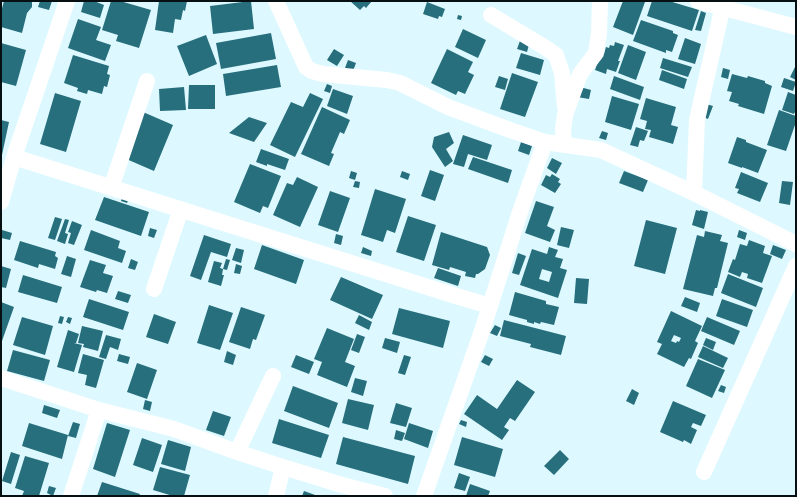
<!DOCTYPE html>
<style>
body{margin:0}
#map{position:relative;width:797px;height:497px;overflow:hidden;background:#ddf9ff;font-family:Arial,sans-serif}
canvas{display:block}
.frame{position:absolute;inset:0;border:2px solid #061012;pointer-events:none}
</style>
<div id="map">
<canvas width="797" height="497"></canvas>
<div class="frame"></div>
</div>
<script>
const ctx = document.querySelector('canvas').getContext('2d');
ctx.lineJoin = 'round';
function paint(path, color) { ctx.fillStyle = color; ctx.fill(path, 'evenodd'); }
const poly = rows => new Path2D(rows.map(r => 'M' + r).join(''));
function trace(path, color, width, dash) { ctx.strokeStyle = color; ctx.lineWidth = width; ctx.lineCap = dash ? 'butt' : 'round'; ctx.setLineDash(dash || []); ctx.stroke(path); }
const building = poly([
 [4,1,32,1,32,7,27,13,22,33,1,27,1,12],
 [40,1,52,1,49,10,38,7],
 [84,1,94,1,104,5,100,18,81,12],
 [111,1,120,1,151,10,139,48,116,41,118,35,102,30],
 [159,1,187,1,185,11,183,10,181,20,175,19,173,33,155,30],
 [251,1,254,29,213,34,210,6],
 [350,1,372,1,366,8,364,6,360,10],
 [623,1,643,1,645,2,633,35,613,27],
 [652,1,669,1,699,10,692,31,647,16],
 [427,2,445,9,442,17,439,16,438,19,423,14],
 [701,11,706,13,701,31,695,30],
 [458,15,462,16,461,20,457,19],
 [78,19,101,27,96,40,111,45,105,61,68,48],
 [641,20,673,31,673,33,678,35,672,52,666,50,666,53,633,41],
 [463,29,486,40,478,58,455,47],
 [271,33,276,59,221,69,216,43],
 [206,35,217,64,189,76,177,46],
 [521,38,530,41,527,52,517,49],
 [685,38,701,44,695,64,678,59],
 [615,42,624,45,618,61,620,61,616,72,607,69,606,74,595,70,601,53,604,54,606,47,609,48,610,45,614,46],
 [1,43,26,50,16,86,1,82,1,72,2,67,1,67],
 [628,45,646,52,636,80,618,73],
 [334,49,344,55,337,66,327,60],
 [447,49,473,62,468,72,474,75,465,94,458,91,456,95,431,83],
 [521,53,544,60,540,75,516,68],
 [73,55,109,66,107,74,110,75,107,87,104,86,102,94,88,90,87,94,77,91,78,88,64,83],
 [663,58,692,67,688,77,660,68],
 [348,60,356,63,353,71,345,68],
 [277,65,281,87,226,96,223,74],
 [796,65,796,80,790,77],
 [723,68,730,70,728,79,721,77],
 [662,70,687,79,684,89,659,80],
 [512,73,538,82,525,117,500,109],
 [732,74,747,78,748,76,765,81,765,83,772,86,764,114,738,106,739,104,729,101,732,92,727,91],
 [499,76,508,79,505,90,495,87],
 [614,76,644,87,640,100,610,89],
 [784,78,796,82,793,91,781,87],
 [327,84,332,86,330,93,324,91],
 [189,85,215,85,215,109,188,109],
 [184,87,186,110,160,111,159,89],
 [580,87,591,90,589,99,577,97],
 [333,89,353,96,347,114,327,106],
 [788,92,796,95,796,110,794,114,782,110],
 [55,93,81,101,66,152,40,144],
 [310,93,323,99,295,157,270,145,291,102,303,107],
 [612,96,639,104,631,130,605,122],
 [646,98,676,107,671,125,678,127,673,144,649,137,651,130,645,129,647,121,640,119],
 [703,103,713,106,708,119,698,115],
 [322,107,350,120,344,134,340,132,331,153,334,154,329,166,301,154],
 [779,110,796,116,796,122,786,151,767,145],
 [143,112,173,125,154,171,124,158],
 [249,117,267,123,254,142,229,133],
 [1,120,9,122,2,155,1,155],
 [636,127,648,131,644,141,640,140,638,147,630,145],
 [602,131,608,133,606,140,599,138],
 [449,132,454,143,446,149,453,161,445,167,432,147,434,137],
 [463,135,492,145,487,160,468,154,464,167,453,164],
 [737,137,746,140,746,142,767,150,758,173,742,167,742,168,728,163],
 [521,142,532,146,529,155,518,151],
 [261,149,289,159,285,170,267,164,267,166,256,162],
 [473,157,512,170,508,183,468,169],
 [552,158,562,163,556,174,547,168],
 [250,164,281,176,268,208,263,206,260,213,234,202],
 [430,170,444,175,435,201,421,196],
 [351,171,357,173,355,180,349,178],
 [402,171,410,174,408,180,400,177],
 [624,171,648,180,643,192,619,183],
 [741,172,768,183,760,202,737,193,739,189,735,188],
 [552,174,560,179,558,182,561,184,555,193,541,185,546,175,550,177],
 [297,177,318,187,300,227,273,215,287,183,293,185],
 [355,181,360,182,359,188,353,187],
 [782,181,793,182,790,205,779,203],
 [375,189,406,199,395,233,387,230,383,242,361,235],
 [330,191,350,198,338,232,318,225],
 [123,194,130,196,127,203,121,201],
 [104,197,149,212,141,236,95,220],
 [536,201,554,207,547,226,555,230,550,242,525,233],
 [696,210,700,211,700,210,708,212,704,229,692,225],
 [408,216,436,225,424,261,396,252],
 [55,217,62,219,55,240,48,238],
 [65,219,69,220,65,233,68,234,65,244,57,241],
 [646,220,677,228,665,274,634,266],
 [72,221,82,225,74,245,68,243,71,233,68,232],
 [561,227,574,230,569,248,557,245],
 [150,228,157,230,154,238,148,236],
 [2,230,12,233,10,240,1,238],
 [91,230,120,241,118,248,126,251,122,263,84,250],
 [739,230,747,233,745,240,737,237],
 [705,231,722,235,720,241,728,243,717,288,715,288,713,296,683,289,697,235,704,237],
 [441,232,487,247,490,255,485,269,478,274,476,274,475,278,465,276,466,272,450,267,449,270,432,265],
 [336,234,343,236,341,245,334,243],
 [204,235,231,244,227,257,211,252,201,280,190,276],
 [749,240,765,246,763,253,772,256,762,283,747,278,748,274,742,272,740,277,728,272,733,259,735,260,740,244,747,246],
 [20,241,56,252,55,256,58,258,55,269,39,264,38,268,14,260],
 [262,245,304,260,296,284,254,269],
 [773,245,786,250,782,259,770,254],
 [363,247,372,251,371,256,361,253],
 [549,247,558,250,555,257,563,259,560,268,567,270,558,298,520,285,532,249,547,254],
 [542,269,552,272,549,282,539,279],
 [236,248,244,250,241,263,232,260],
 [518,253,526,256,519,275,512,273],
 [67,256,76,259,71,277,61,274],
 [131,259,138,262,135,270,128,268],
 [226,259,230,260,227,270,223,269],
 [90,260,106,265,103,273,113,276,107,293,97,290,96,292,80,287],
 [214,261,222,263,220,268,223,269,222,275,224,275,221,286,208,282],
 [236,264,242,266,240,274,234,273],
 [1,266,11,269,6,288,1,287],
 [438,268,461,276,458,286,434,278],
 [728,274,763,288,756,307,721,293],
 [23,275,62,287,57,303,18,292],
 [341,277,383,295,372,319,330,300],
 [576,278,589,279,587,304,574,303],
 [118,291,131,295,128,303,115,299],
 [515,292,546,301,546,304,559,307,554,325,541,322,540,324,534,322,534,324,527,322,527,320,509,315],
 [685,297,700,303,697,312,681,306],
 [89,299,129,312,123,330,83,317],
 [722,299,753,310,747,327,716,316],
 [1,302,14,307,2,341,1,341],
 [209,305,233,313,220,350,197,343],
 [241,307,265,315,256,340,253,339,250,349,229,342],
 [399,308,450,321,443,348,392,334],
 [671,311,702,326,695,341,698,343,691,359,689,358,684,367,657,354,662,344,657,342],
 [674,335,681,338,679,342,677,341,676,343,671,341],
 [154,314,176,322,168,344,146,337],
 [359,315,372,322,369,330,355,323],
 [60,316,64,317,62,324,58,323],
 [22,317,53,326,45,355,13,345],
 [68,317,72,318,70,324,66,322],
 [707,317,740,331,734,345,701,331],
 [504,320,566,336,561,355,530,347,531,344,500,336],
 [495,325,501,328,497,336,490,333],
 [82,326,103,331,98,351,83,347,84,344,78,343],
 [327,328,354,339,345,362,355,366,347,387,317,375,322,362,314,359],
 [68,330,79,334,76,343,74,343,82,345,74,372,57,367],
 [357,334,365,337,359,353,351,350],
 [106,335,121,339,118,350,110,347,106,359,99,357],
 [385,338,400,342,397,353,382,348],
 [706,338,716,342,713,350,703,345],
 [703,346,728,358,723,368,698,357],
 [13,350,50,360,44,381,7,371],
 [227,351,236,355,233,365,224,362],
 [83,354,104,360,96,388,85,385,87,375,78,373],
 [119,354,130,357,128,364,117,361],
 [296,355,314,362,309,374,291,367],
 [404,355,411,357,405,375,398,373],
 [485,355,493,359,489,366,481,362],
 [698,359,725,370,712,398,686,386],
 [137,363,157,370,147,399,127,392],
 [355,378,367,381,363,396,351,392],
 [517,380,535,392,515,421,510,418,504,427,509,430,502,440,464,414,477,395,497,409],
 [721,385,726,387,724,393,718,391],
 [293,386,338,403,329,428,284,411],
 [632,389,639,393,634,405,626,401],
 [348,399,374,405,368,430,342,423],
 [145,400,152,402,150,411,143,409],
 [673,401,706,415,701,426,693,423,691,427,697,430,691,444,684,440,683,442,660,432],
 [396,403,412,408,406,427,390,423],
 [44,405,60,410,57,418,42,413],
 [213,411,231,417,224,436,206,430],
 [279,419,329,435,321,458,272,443],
 [461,420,467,422,466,427,459,424],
 [73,422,80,424,76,438,68,436],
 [29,423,68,435,62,459,22,446],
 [107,423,130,430,115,477,93,469],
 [409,423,433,431,428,448,404,439],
 [396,430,405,433,402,441,394,439],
 [343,437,415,456,408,484,336,464],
 [462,437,503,449,495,477,454,465],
 [142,438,162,445,153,472,133,465],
 [168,440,191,447,185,471,161,464],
 [560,450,569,459,554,475,544,466],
 [11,452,20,455,11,484,2,481],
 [25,456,49,463,39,496,22,496,24,491,15,488],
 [160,467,190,475,184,496,173,496,153,490],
 [459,473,470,477,465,491,454,488],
 [102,482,140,494,139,496,97,496],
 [470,484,490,491,488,496,466,496],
 [49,486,56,488,53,496,47,493],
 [304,491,318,496,302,496]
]);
const minor = poly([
 [276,1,306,67,312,71,323,74,387,80,400,83,448,107,510,130,545,142,601,150,694,193,796,244],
 [698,1,796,27],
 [491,15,546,48,556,55,562,73,565,107],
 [564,144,563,129,565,115,580,74,596,53,599,33,600,1],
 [14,157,456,296,490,306],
 [111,188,147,81],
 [694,193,697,120,724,1],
 [1,202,14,157,67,1],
 [154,289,181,209],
 [1,378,99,410,174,429,237,452,283,467,342,485,385,496],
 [237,452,273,376],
 [704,472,796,266],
 [71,496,99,410],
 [276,496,283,467],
 [424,496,482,331,520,212,545,142]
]);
paint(building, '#276f7c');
trace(minor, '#fff', 16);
</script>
